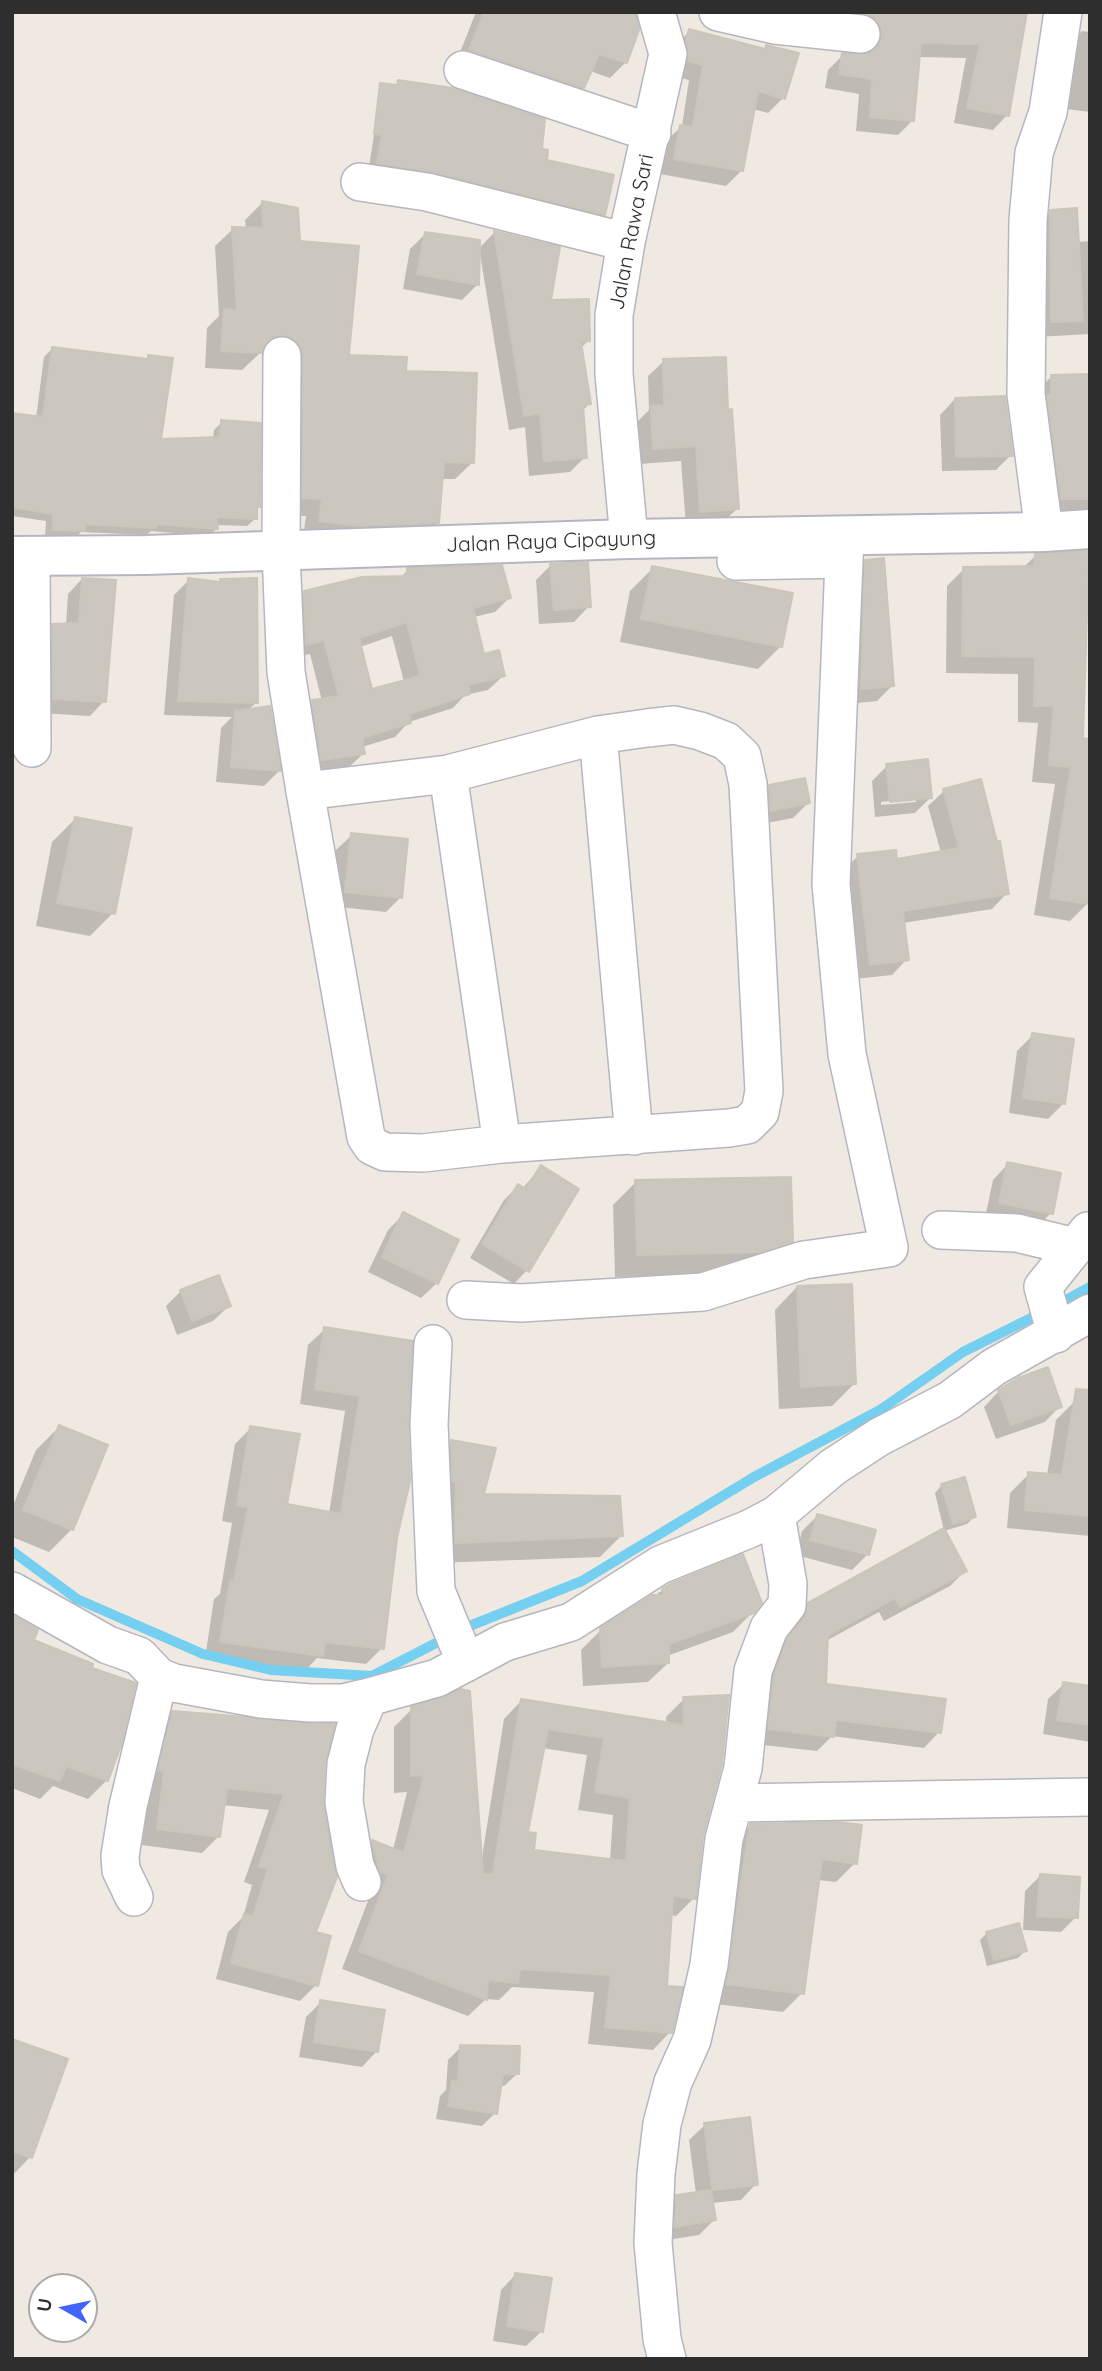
<!DOCTYPE html>
<style>
body{margin:0}
#map{position:relative;width:1102px;height:2371px;overflow:hidden;background:#efe9e1;font-family:Quicksand,sans-serif}
canvas{display:block}
.frame{position:absolute;inset:0;border:14px solid #2e2e2e;pointer-events:none}
.north{position:absolute;left:28px;top:2273px;width:70px;height:70px;box-sizing:border-box;background:#fff;border:2px solid #ababab;border-radius:50%;rotate:279deg;font-size:19px;font-weight:700;line-height:28px;text-align:center;color:#2e2e2e}
.north::after{content:'';display:block;margin:auto;width:24px;height:32px;background:#4264fb;clip-path:polygon(50% 0,100% 100%,50% 72%,0 100%)}
</style>
<div id="map">
<canvas width="1102" height="2371"></canvas>
<div class="frame"></div>
<div class="north">U</div>
</div>
<script>
const ctx = document.querySelector('canvas').getContext('2d');
ctx.lineJoin = 'round';
function paint(path, color) { ctx.fillStyle = color; ctx.fill(path, 'evenodd'); }
const poly = rows => new Path2D(rows.map(r => 'M' + r).join(''));
function trace(path, color, width, dash) { ctx.strokeStyle = color; ctx.lineWidth = width; ctx.lineCap = dash ? 'butt' : 'round'; ctx.setLineDash(dash || []); ctx.stroke(path); }
function drawText(font, color, halo, rows, align = 'center') {
  ctx.font = font + ' Quicksand,sans-serif'; ctx.lineWidth = 6; ctx.setLineDash([]); ctx.textBaseline = 'middle'; ctx.strokeStyle = halo; ctx.fillStyle = color; for (const [text, x, y, turn = 0] of rows) {
    ctx.save(); ctx.translate(x, y); ctx.rotate((+turn || 0) * Math.PI / 180); ctx.textAlign = isNaN(turn) ? turn : align; if (halo) ctx.strokeText(text, 0, 0); ctx.fillText(text, 0, 0); ctx.restore();
  }
}
const shadow = poly([
 [476,12,620,12,626,62,610,78,590,71,583,87,568,103,455,65],
 [837,12,1026,12,1007,115,993,130,954,123,966,58,918,57,913,120,898,135,856,131,859,94,825,88,828,70,843,55,867,55,866,41,835,26],
 [690,31,763,50,767,46,783,98,768,113,753,109,742,170,726,186,660,174,665,142,682,126,689,80,673,76,674,46],
 [1082,31,1090,32,1090,112,1058,108,1067,46],
 [384,125,540,151,545,162,604,214,593,225,368,173,374,135],
 [262,203,298,242,347,357,405,373,473,462,455,479,440,479,437,523,419,540,303,538,306,516,285,515,274,355,260,353,242,370,205,368,207,328,219,316,215,246,233,229,246,229,245,220],
 [1051,211,1077,242,1090,241,1090,334,1036,337,1035,227],
 [495,232,549,302,588,341,580,349,590,403,582,411,585,457,570,472,529,476,525,427,509,430,479,248],
 [425,234,478,242,477,285,462,300,403,289,410,249],
 [52,349,146,360,149,357,158,441,213,439,214,430,222,422,258,506,255,519,247,526,216,525,216,529,209,536,151,531,147,535,81,532,75,538,45,537,46,521,12,516,12,414,36,418,44,357],
 [664,361,726,412,738,508,722,523,686,526,681,461,639,464,636,423,649,410,648,376],
 [1090,375,1090,514,1046,514,1036,392,1051,377],
 [955,399,1011,455,996,470,942,471,940,415],
 [1035,556,1082,740,1088,903,1070,921,1034,915,1055,784,1032,782,1038,723,1018,722,1018,674,946,673,947,586,964,569,1023,568],
 [866,562,892,686,877,701,847,704,850,577],
 [551,565,589,606,574,622,539,624,536,580],
 [653,568,781,646,758,669,620,642,630,591],
 [408,570,509,598,495,612,474,617,482,656,503,676,488,690,465,695,453,708,409,722,395,737,362,747,363,754,348,768,307,774,298,716,313,702,322,701,310,654,292,658,290,607,305,592,400,578],
 [392,636,404,682,371,691,360,647],
 [82,579,104,701,90,716,39,713,39,640,53,626,66,625,68,594],
 [189,580,218,583,221,580,256,703,247,711,279,771,264,786,216,782,221,728,232,717,164,715,174,595],
 [887,766,931,797,915,813,875,817,872,781],
 [916,798,916,802,881,805,881,802],
 [770,787,808,803,793,818,756,825,755,802],
 [944,791,1007,893,992,909,903,923,907,959,892,975,855,979,843,871,858,856,896,861,941,853,928,806],
 [75,819,113,913,90,936,36,926,52,842],
 [352,835,401,897,386,912,330,906,336,850],
 [1033,1035,1064,1103,1048,1119,1009,1113,1017,1051],
 [1008,1164,1051,1213,1036,1228,985,1218,993,1180],
 [541,1167,527,1270,514,1284,470,1258,504,1200,518,1186,522,1189],
 [636,1182,791,1241,768,1264,736,1274,615,1277,613,1205],
 [403,1215,437,1283,421,1298,368,1272,388,1230],
 [797,1287,855,1383,832,1406,779,1409,775,1310],
 [181,1291,229,1306,213,1321,177,1335,166,1306],
 [325,1329,411,1343,395,1538,382,1648,366,1664,317,1658,305,1671,205,1658,214,1599,220,1594,232,1523,222,1521,235,1444,251,1428,285,1506,329,1514,345,1411,300,1404,308,1345],
 [999,1391,1060,1406,1045,1422,996,1439,984,1407],
 [1075,1401,1090,1404,1090,1536,1007,1528,1010,1493,1029,1474,1047,1475,1056,1420],
 [59,1427,72,1529,49,1552,12,1537,12,1508,36,1450],
 [451,1442,481,1496,621,1536,600,1557,435,1563,430,1463],
 [942,1485,974,1517,967,1524,944,1531,935,1493],
 [817,1516,867,1555,852,1570,796,1555,802,1531],
 [965,1571,950,1586,884,1621,879,1612,826,1641,824,1686,939,1732,924,1748,832,1736,817,1751,754,1744,773,1656,789,1635,793,1620,809,1604],
 [663,1590,753,1612,733,1632,667,1656,668,1663,648,1682,583,1686,581,1650,601,1630],
 [12,1618,32,1641,90,1669,119,1745,106,1781,88,1799,53,1786,40,1799,12,1788],
 [1064,1684,1090,1688,1090,1742,1043,1734,1048,1699],
 [684,1699,701,1836,694,1898,676,1916,670,1915,665,1988,670,2032,653,2050,588,2044,594,1992,512,1987,499,2000,486,1999,468,2016,342,1969,371,1893,355,1859,372,1842,393,1850,407,1792,394,1793,394,1727,412,1709,482,1857,504,1719,521,1701,666,1724,666,1717],
 [542,1748,587,1755,578,1810,613,1815,610,1861,532,1851,526,1833],
 [173,1713,323,1762,313,1933,316,1985,300,2001,216,1979,228,1932,243,1917,252,1885,244,1882,269,1810,223,1805,219,1836,202,1853,142,1845,157,1729],
 [751,1825,855,1863,836,1882,818,1880,802,1993,783,2012,708,2003,731,1845],
 [1040,1876,1076,1917,1061,1932,1023,1930,1025,1891],
 [987,1933,1025,1951,1018,1958,987,1966,980,1940],
 [321,2002,377,2051,362,2067,299,2057,306,2017],
 [12,2040,30,2157,12,2176],
 [461,2047,518,2073,504,2086,499,2086,495,2113,482,2126,436,2119,440,2096,446,2090,448,2060],
 [705,2125,756,2184,741,2200,712,2203,714,2220,699,2235,661,2241,662,2213,677,2197,696,2194,689,2140],
 [516,2274,542,2331,526,2346,493,2341,501,2290]
]);
const stream = poly([
 [1057,1305,1090,1287],
 [12,1551,77,1599,203,1654,271,1670,372,1676,438,1642],
 [467,1627,582,1581,754,1477,880,1410,963,1352,1043,1312]
]);
const building = poly([
 [484,12,627,12,636,15,639,30,627,63,599,54,584,88,469,50,484,12],
 [855,12,1027,12,1009,116,967,108,980,44,921,43,914,121,870,117,872,79,839,74,842,53,869,53,878,47,882,37,880,26,874,17,855,12],
 [689,29,765,49,766,45,799,53,785,99,758,91,743,171,674,159,680,125,693,127,703,65,688,61,686,40,689,29],
 [398,80,453,88,545,119,542,149,548,150,547,160,614,175,605,215,432,172,377,163,382,135,374,134,380,83,397,85,398,80],
 [262,201,298,208,300,241,359,246,349,355,407,357,406,371,477,373,474,463,444,462,439,523,359,526,319,521,322,499,302,498,303,356,300,345,292,338,281,335,271,338,262,353,221,351,224,309,237,310,232,227,263,228,262,201],
 [1077,208,1083,321,1051,322,1050,210,1077,208],
 [494,231,560,247,551,300,589,299,590,341,581,342,591,404,583,405,587,458,544,461,540,413,524,416,494,231],
 [425,232,480,240,479,285,417,274,425,232],
 [52,347,148,359,148,355,173,358,161,439,220,437,221,420,261,423,260,507,257,507,257,519,216,517,218,529,157,524,156,528,85,524,85,531,53,530,53,514,12,507,12,413,43,417,52,347],
 [726,357,728,410,732,409,739,509,700,512,696,446,653,449,651,406,664,405,663,359,726,357],
 [1090,374,1090,499,1061,499,1047,395,1051,395,1051,375,1090,374],
 [1005,396,1013,456,956,457,955,398,1005,396],
 [1089,551,1083,738,1090,739,1090,904,1050,898,1071,767,1049,765,1054,706,1034,706,1035,657,962,656,963,567,1034,566,1035,554,1089,551],
 [884,558,894,686,861,689,865,560,884,558],
 [588,562,591,607,554,610,550,564,588,562],
 [502,565,511,598,473,608,484,654,499,650,505,676,468,685,470,694,409,714,411,723,362,738,365,754,321,760,312,700,339,696,324,640,306,645,304,591,362,577,407,576,407,568,502,565],
 [407,622,420,676,372,689,359,638,407,622],
 [652,566,793,593,782,647,641,619,652,566],
 [82,578,116,580,106,702,53,699,52,624,79,623,82,578],
 [188,578,220,582,220,579,257,578,258,703,178,701,188,578],
 [270,706,281,771,231,767,235,711,270,706],
 [928,759,932,798,890,802,886,764,928,759],
 [805,778,810,803,770,811,769,785,805,778],
 [981,779,997,842,1000,841,1009,894,903,911,909,960,870,965,857,854,896,850,897,859,959,848,943,789,981,779],
 [75,817,132,828,115,914,57,903,75,817],
 [351,833,408,839,402,898,345,892,351,833],
 [1032,1033,1074,1039,1065,1104,1023,1098,1032,1033],
 [1007,1162,1061,1173,1053,1214,999,1203,1007,1162],
 [541,1165,579,1189,529,1272,482,1244,518,1184,526,1189,541,1165],
 [791,1177,793,1242,760,1252,637,1255,635,1180,791,1177],
 [403,1212,459,1240,438,1284,382,1257,403,1212],
 [219,1275,231,1306,192,1321,180,1290,219,1275],
 [852,1284,856,1384,801,1387,797,1286,852,1284],
 [324,1327,413,1341,408,1423,410,1481,397,1538,384,1649,325,1642,323,1656,220,1642,230,1581,234,1582,248,1507,237,1506,250,1426,300,1434,287,1504,341,1514,360,1396,315,1389,324,1327],
 [1048,1367,1062,1407,1011,1425,998,1390,1018,1378,1048,1367],
 [1076,1389,1090,1390,1090,1516,1025,1510,1028,1472,1062,1475,1076,1389],
 [59,1425,108,1445,73,1530,23,1510,59,1425],
 [451,1440,496,1448,484,1494,620,1496,623,1536,455,1543,456,1482,452,1481,451,1440],
 [965,1477,976,1517,953,1524,941,1484,965,1477],
 [817,1514,876,1530,869,1555,810,1540,817,1514],
 [944,1528,967,1571,900,1607,895,1598,828,1635,826,1684,946,1699,941,1733,836,1720,834,1737,768,1729,774,1676,788,1638,804,1618,808,1603,944,1528],
 [743,1554,762,1603,754,1613,669,1644,669,1663,602,1667,600,1628,652,1595,664,1595,662,1589,670,1584,743,1554],
 [12,1615,38,1630,34,1640,93,1664,92,1668,136,1683,121,1746,108,1781,66,1766,60,1781,12,1764,12,1615],
 [1063,1682,1090,1686,1090,1725,1057,1720,1063,1682],
 [460,1689,470,1691,483,1874,493,1874,521,1699,684,1725,683,1697,729,1695,722,1764,703,1836,696,1899,673,1896,667,1986,683,1987,672,2033,605,2027,611,1975,520,1969,518,1983,488,1980,487,2000,359,1951,388,1875,380,1872,372,1840,404,1853,424,1775,411,1776,411,1707,460,1689],
 [548,1729,604,1738,595,1792,630,1798,626,1861,534,1850,536,1833,528,1832,548,1729],
 [172,1711,335,1724,325,1763,323,1801,337,1877,316,1932,331,1936,318,1986,231,1963,244,1914,253,1916,268,1869,259,1866,284,1794,227,1788,220,1837,157,1829,164,1771,158,1770,172,1711],
 [839,1822,862,1825,857,1864,822,1859,804,1994,726,1984,750,1824,839,1822],
 [1040,1874,1080,1877,1078,1918,1037,1916,1040,1874],
 [1019,1923,1027,1951,994,1960,986,1932,1019,1923],
 [320,2000,385,2010,378,2052,314,2042,320,2000],
 [12,2039,68,2059,32,2158,12,2151,12,2039],
 [460,2045,520,2046,519,2074,503,2074,497,2114,448,2106,452,2081,458,2082,460,2045],
 [750,2117,758,2185,712,2190,704,2123,750,2117],
 [711,2190,716,2220,675,2227,676,2195,711,2190],
 [515,2273,552,2278,543,2332,507,2326,515,2273]
]);
const minor = poly([
 [718,12,775,25,861,34],
 [463,70,652,133],
 [360,182,427,192,626,242],
 [282,356,281,552,286,672,305,791,448,774,598,735,647,728,674,725,700,731,726,741,742,756,748,784,764,1091,760,1112,747,1125,729,1128,502,1144,423,1153,385,1152,372,1146,366,1137,305,791],
 [1044,532,1026,394,1028,220,1034,153,1048,112,1063,12],
 [629,539,614,374,614,315,626,242,668,54,656,12],
 [31,556,32,748],
 [736,561,844,559],
 [598,735,634,1136],
 [448,774,502,1144],
 [941,1230,1017,1233,1075,1247],
 [466,1300,521,1303,703,1292,804,1260,889,1248,847,1054,831,884,845,536],
 [1056,1334,1043,1287,1088,1231],
 [433,1344,429,1424,436,1591,466,1663],
 [12,1591,108,1645,139,1656,159,1677,174,1683,261,1699,310,1703,343,1703,369,1697,437,1678,505,1642,571,1622,660,1565,749,1529,776,1515,833,1467,879,1437,950,1400,994,1367,1090,1313],
 [735,1803,1090,1797],
 [362,1882,355,1866,344,1802,346,1764,355,1729,369,1697],
 [134,1897,121,1870,120,1856,128,1806,159,1677],
 [667,2359,662,2339,653,2243,656,2174,662,2124,673,2082,692,2040,709,1965,724,1839,743,1768,753,1671,769,1628,787,1605,788,1584,776,1515]
]);
const secondary = poly([
 [12,556,146,555,629,539,1044,532,1090,529]
]);
const streetNames = [
 ["Jalan Rawa Sari",632,232,-79],
 ["Jalan Raya Cipayung",551,542,-2]
];
paint(shadow, '#0003');
trace(stream, '#75cff0', 10);
paint(building, '#cbc7bf');
trace(building, '#cbc5ba', 2);
trace(minor, '#b4b7c1', 40);
trace(secondary, '#b4b7c1', 42);
trace(minor, '#fff', 37);
trace(secondary, '#fff', 38);
drawText('21px', '#2e2e2e', '#fff', streetNames);
</script>
